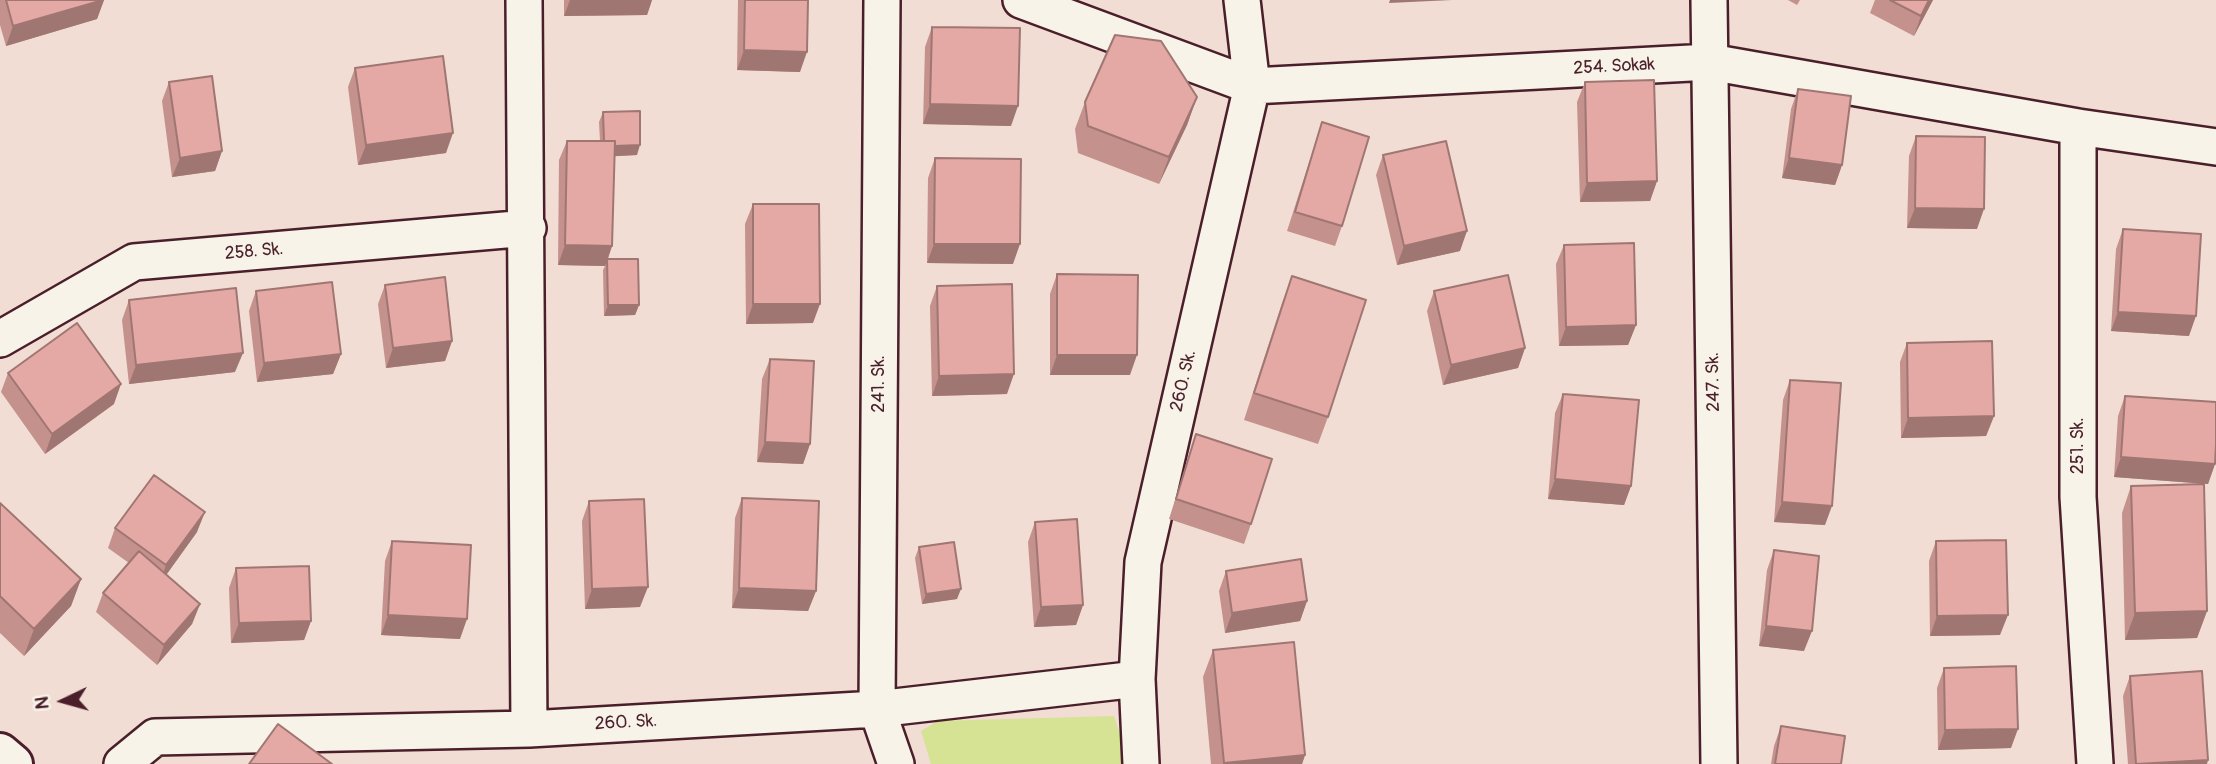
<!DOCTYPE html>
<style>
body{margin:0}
#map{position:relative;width:2216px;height:764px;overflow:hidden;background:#f1ddd4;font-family:Pangolin,sans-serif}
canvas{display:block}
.north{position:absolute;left:28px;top:666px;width:70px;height:70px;-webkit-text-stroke:5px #f7f3e8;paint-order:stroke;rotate:265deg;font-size:19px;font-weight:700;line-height:28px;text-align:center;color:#4a1f2b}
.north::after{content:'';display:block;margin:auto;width:24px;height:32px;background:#4a1f2b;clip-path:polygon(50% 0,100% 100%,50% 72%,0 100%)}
</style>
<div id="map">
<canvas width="2216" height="764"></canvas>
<div class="north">N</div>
</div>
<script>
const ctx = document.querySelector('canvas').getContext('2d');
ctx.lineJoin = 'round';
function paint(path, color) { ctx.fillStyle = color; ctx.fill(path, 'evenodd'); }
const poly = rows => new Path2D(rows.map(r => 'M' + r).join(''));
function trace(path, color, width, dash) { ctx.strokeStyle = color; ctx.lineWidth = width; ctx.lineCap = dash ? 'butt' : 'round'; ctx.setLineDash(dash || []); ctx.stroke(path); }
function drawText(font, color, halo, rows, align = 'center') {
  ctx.font = font + ' Pangolin,sans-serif'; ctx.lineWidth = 5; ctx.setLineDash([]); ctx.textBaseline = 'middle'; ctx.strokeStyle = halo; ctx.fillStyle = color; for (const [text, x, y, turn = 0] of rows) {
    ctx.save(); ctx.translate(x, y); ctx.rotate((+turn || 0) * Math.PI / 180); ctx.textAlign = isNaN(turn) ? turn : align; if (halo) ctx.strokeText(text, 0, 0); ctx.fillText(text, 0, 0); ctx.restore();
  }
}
const green = poly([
 [1114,716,1125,750,1125,764,931,764,921,731,938,721]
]);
const street = poly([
 [524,0,529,729],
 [882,0,877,709,896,764],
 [1021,0,1252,86,1710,62,2078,127,2216,147],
 [1709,0,1719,764],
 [2078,127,2078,497,2095,764],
 [0,339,134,262,528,228],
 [122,764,155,737,529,729,877,709,1137,679],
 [1141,764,1137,679,1143,562,1252,86,1242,0]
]);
const secondary = poly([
 [0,753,13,764]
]);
const wall = poly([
 [0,0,104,0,97,19,6,46,0,25],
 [564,0,652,0,647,15,564,16],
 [738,0,808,0,800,72,737,70],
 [1788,0,1800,0,1797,5],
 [1875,0,1933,0,1914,36,1870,13],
 [932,27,1011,126,923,124,925,47],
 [355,68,446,153,358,165,348,87],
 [169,82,222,151,215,171,172,177,162,101],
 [1585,82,1657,181,1650,201,1580,202,1577,102],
 [1798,89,1842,165,1835,185,1782,178,1791,109],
 [1197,97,1187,125,1159,184,1078,153,1075,129,1085,102],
 [603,112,637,155,614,156,612,246,608,259,639,305,635,315,604,316,603,270,605,266,558,265,559,160,567,141,600,141,599,122],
 [1322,122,1342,226,1335,246,1287,231],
 [1916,136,1977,229,1907,228,1909,156],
 [1383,155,1460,251,1397,265,1376,175],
 [935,158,1013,264,927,263,928,178],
 [753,204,813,323,746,324,745,224],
 [2123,229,2189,336,2111,331,2116,249],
 [1564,245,1636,325,1628,345,1559,346,1556,264],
 [1057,274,1130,375,1050,375,1050,294],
 [1292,276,1328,417,1318,444,1244,420,1282,303],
 [385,285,452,341,445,361,386,368,378,304],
 [937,286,1007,394,932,396,930,306],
 [256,291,341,354,333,374,257,382,249,311],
 [1434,291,1525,348,1518,368,1443,385,1427,311],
 [129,300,235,372,129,384,122,320],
 [1907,343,1994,416,1986,436,1901,438,1900,362],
 [770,359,810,444,803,464,757,462,762,379],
 [8,373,114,404,45,454,1,392],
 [1790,380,1825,525,1774,522,1783,400],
 [1563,394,1631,486,1624,505,1548,499,1555,413],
 [2125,396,2215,464,2208,484,2114,477,2118,416],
 [1196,434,1251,524,1244,544,1169,519],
 [2131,486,2207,611,2197,638,2125,640,2122,513],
 [742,498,816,591,808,611,732,608,735,518],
 [589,501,640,607,585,609,582,521],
 [0,503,81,579,71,606,24,656,0,633],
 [1035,522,1083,605,1076,625,1034,627,1028,542],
 [115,528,197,532,166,575,200,604,192,624,157,665,96,612,103,593,129,563,108,548],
 [392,541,460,639,381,635,385,561],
 [1936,541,2000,635,1930,636,1929,561],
 [919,547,957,599,922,604,915,558],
 [1774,550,1804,651,1759,646,1767,570],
 [236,568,311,621,304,640,231,643,229,588],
 [1226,571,1307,601,1300,621,1225,633,1219,591],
 [1213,650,1305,755,1302,764,1211,764,1203,677],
 [1944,668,2011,748,1938,750,1937,688],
 [2130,676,2207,764,2128,764,2123,696],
 [1781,726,1841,764,1771,764,1774,746]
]);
const shadedWall = poly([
 [104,0,97,19,6,46,13,26],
 [570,0,652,0,647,15,564,16],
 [1390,0,1452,0,1389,3],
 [1929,0,1933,0,1914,36,1921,16],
 [744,50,807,52,800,72,737,70],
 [1197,97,1187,125,1159,184,1169,157],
 [930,104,1018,106,1011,126,923,124],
 [453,133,446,153,358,165,366,145],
 [640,145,637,155,600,157,604,146],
 [222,151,215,171,172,177,180,158],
 [1789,158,1842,165,1835,185,1782,178],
 [1657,181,1650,201,1580,202,1587,183],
 [1915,208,1984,209,1977,229,1907,228],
 [1467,231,1460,251,1397,265,1404,246],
 [934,244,1020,244,1013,264,927,263],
 [565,245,612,246,605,266,558,265],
 [753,304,820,304,813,323,746,324],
 [608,305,639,305,635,315,604,316],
 [2118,312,2196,316,2189,336,2111,331],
 [1636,325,1628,345,1559,346,1566,327],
 [452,341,445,361,386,368,393,348],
 [1525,348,1518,368,1443,385,1451,365],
 [243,353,235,372,129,384,136,365],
 [341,354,333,374,257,382,264,363],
 [1057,355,1137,355,1130,375,1050,375],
 [1014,374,1007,394,932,396,939,376],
 [121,384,114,404,45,454,52,434],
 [1994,416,1986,436,1901,438,1908,418],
 [765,442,810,444,803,464,757,462],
 [2121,457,2215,464,2208,484,2114,477],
 [1555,479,1631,486,1624,505,1548,499],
 [1782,502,1832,506,1825,525,1774,522],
 [205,512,197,532,159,585,166,565],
 [81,579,71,606,24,656,34,629],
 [648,587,640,607,585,609,592,589],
 [739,588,816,591,808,611,732,608],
 [961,589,957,599,922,604,926,594],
 [1307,601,1300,621,1225,633,1232,613],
 [200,604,192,624,157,665,164,645],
 [1083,605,1076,625,1034,627,1041,607],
 [2207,611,2197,638,2125,640,2135,613],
 [388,615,467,619,460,639,381,635],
 [2008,615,2000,635,1930,636,1937,616],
 [311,621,304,640,231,643,239,623],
 [1766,626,1812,631,1804,651,1759,646],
 [2018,729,2011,748,1938,750,1945,730],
 [1305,755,1302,764,1223,764,1224,763],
 [2208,760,2207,764,2144,764]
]);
const building = poly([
 [6,0,103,0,13,26,6,0],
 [745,0,808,0,807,52,744,50,745,0],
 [1890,0,1929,0,1921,16,1890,0],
 [932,27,1020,28,1018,106,930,104,932,27],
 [1115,35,1161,41,1197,97,1169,157,1088,126,1085,102,1115,35],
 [443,56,453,133,366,145,355,68,443,56],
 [212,76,222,151,180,158,169,82,212,76],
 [1654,80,1657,181,1587,183,1585,82,1654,80],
 [1798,89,1851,96,1842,165,1789,158,1798,89],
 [640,111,640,145,615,146,615,141,604,141,603,112,640,111],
 [1322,122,1369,137,1342,226,1295,212,1322,122],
 [1916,136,1985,137,1984,209,1915,208,1916,136],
 [567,141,615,141,612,246,565,245,567,141],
 [1446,141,1467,231,1404,246,1383,155,1446,141],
 [935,158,1021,159,1020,244,934,244,935,158],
 [753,204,819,204,820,304,753,304,753,204],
 [2123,229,2201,234,2196,316,2118,312,2123,229],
 [1634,243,1636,325,1566,327,1564,245,1634,243],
 [607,259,638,259,639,305,608,305,607,259],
 [1057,274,1138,275,1137,355,1057,355,1057,274],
 [1508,275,1525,348,1451,365,1434,291,1508,275],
 [1292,276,1366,300,1328,417,1254,393,1292,276],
 [445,277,452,341,393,348,385,285,445,277],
 [332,282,341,354,264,363,256,291,332,282],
 [1012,284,1014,374,939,376,937,286,1012,284],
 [236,288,243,353,136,365,129,300,236,288],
 [77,323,121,384,52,434,8,373,77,323],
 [1992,341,1994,416,1908,418,1907,343,1992,341],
 [770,359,814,361,810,444,765,442,770,359],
 [1790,380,1841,383,1832,506,1782,502,1790,380],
 [1563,394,1639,400,1631,486,1555,479,1563,394],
 [2125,396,2216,402,2216,444,2215,464,2121,457,2125,396],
 [1196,434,1272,459,1251,524,1176,499,1196,434],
 [154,475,205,512,166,565,115,528,154,475],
 [2204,484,2207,611,2135,613,2131,486,2204,484],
 [742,498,819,501,816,591,739,588,742,498],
 [644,499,648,587,592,589,589,501,644,499],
 [0,503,81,579,34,629,0,596,0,503],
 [1077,519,1083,605,1041,607,1035,522,1077,519],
 [2006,540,2008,615,1937,616,1936,541,2006,540],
 [392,541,471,545,467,619,388,615,392,541],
 [954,542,961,589,926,594,919,547,954,542],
 [1774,550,1819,556,1812,631,1766,626,1774,550],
 [139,551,200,604,164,645,103,593,139,551],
 [1301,559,1307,601,1232,613,1226,571,1301,559],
 [309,566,311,621,239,623,236,568,309,566],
 [1294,642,1305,755,1224,763,1213,650,1294,642],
 [2016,666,2018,729,1945,730,1944,668,2016,666],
 [2202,671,2208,760,2136,764,2130,676,2202,671],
 [278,724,332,764,249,764,278,724],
 [1781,726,1845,736,1841,764,1775,764,1781,726]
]);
const streetNames = [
 ["254. Sokak",1614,67,-3],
 ["258. Sk.",254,252,-5],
 ["260. Sk.",1184,381,-77],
 ["247. Sk.",1714,382,-91],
 ["241. Sk.",879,384,-90],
 ["251. Sk.",2078,446,-90],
 ["260. Sk.",626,723,-3]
];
paint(green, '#d6e294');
trace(street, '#4a1f2b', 40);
trace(secondary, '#4a1f2b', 44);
trace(street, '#f7f3e8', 35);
trace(secondary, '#f7f3e8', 38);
paint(wall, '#c4918d');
paint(shadedWall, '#a07673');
paint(building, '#e4a9a4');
trace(building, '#a07673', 2);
drawText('18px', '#4a1f2b', '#f7f3e8', streetNames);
</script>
